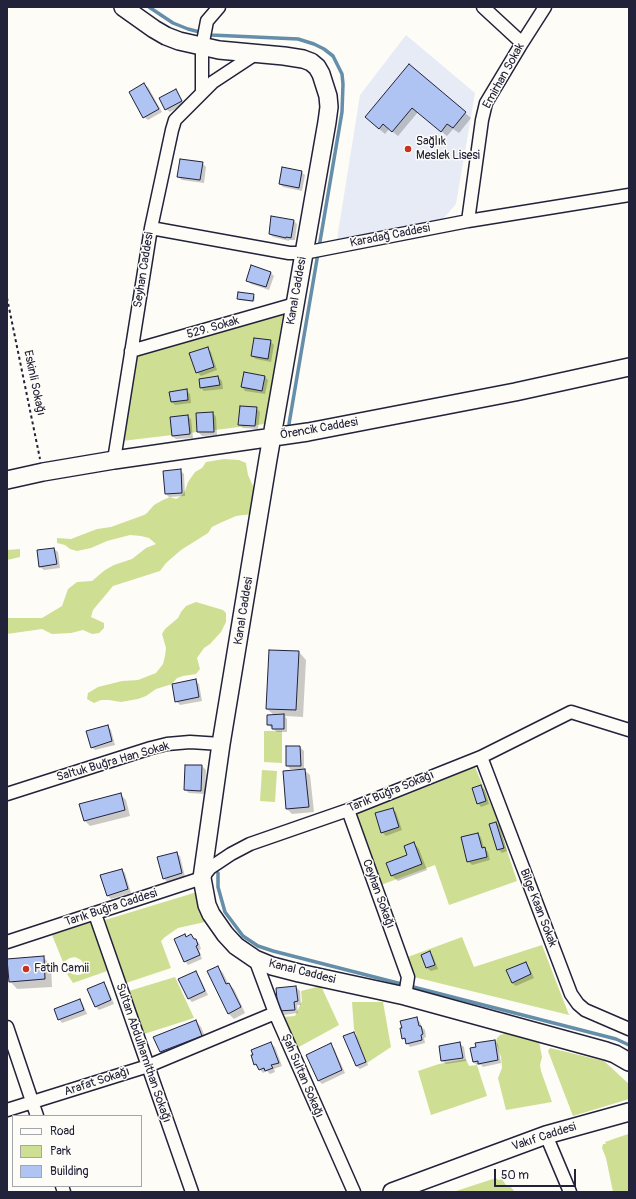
<!DOCTYPE html>
<meta charset="utf-8">
<style>
body{margin:0}
#map{position:relative;width:636px;height:1199px;overflow:hidden;background:#fdfcf7;font-family:Pangolin,sans-serif}
canvas{display:block}
.frame{position:absolute;inset:0;border:8px solid #22223b;pointer-events:none}
.legend{position:absolute;left:12px;top:1115px;width:130px;height:72px;box-sizing:border-box;background:#fdfcf7;border:1px solid #a5a5ac;margin:0;padding:5px 7px;list-style:none;font-size:12px;color:#22223b}
.legend li{display:flex;align-items:center;gap:8px;height:20px}
.legend b{width:20px;border:1px solid #a5a5ac}
.scale{position:absolute;left:494px;top:1169px;width:82px;height:18px;box-sizing:border-box;border:2px solid #22223b;border-top:0;padding-left:5px;font-size:12px;line-height:14px;white-space:nowrap;color:#22223b;-webkit-text-stroke:3px #fdfcf7;paint-order:stroke}
</style>
<div id="map">
<canvas width="636" height="1199"></canvas>
<div class="frame"></div>
<ul class="legend">
<li><b style="height:5px;background:#fdfcf7"></b>Road</li>
<li><b style="height:11px;background:#cedf93"></b>Park</li>
<li><b style="height:11px;background:#b0c4f3"></b>Building</li>
</ul>
<div class="scale">50 m</div>
</div>
<script>
const ctx = document.querySelector('canvas').getContext('2d');
ctx.lineJoin = 'round';
function paint(path, color) { ctx.fillStyle = color; ctx.fill(path, 'evenodd'); }
const poly = rows => new Path2D(rows.map(r => 'M' + r).join(''));
function trace(path, color, width, dash) { ctx.strokeStyle = color; ctx.lineWidth = width; ctx.lineCap = dash ? 'butt' : 'round'; ctx.setLineDash(dash || []); ctx.stroke(path); }
function drawText(font, color, halo, rows, align = 'center') {
  ctx.font = font + ' Pangolin,sans-serif'; ctx.lineWidth = 3; ctx.setLineDash([]); ctx.textBaseline = 'middle'; ctx.strokeStyle = halo; ctx.fillStyle = color; for (const [text, x, y, turn = 0] of rows) {
    ctx.save(); ctx.translate(x, y); ctx.rotate((+turn || 0) * Math.PI / 180); ctx.textAlign = isNaN(turn) ? turn : align; if (halo) ctx.strokeText(text, 0, 0); ctx.fillText(text, 0, 0); ctx.restore();
  }
}
const built = poly([
 [406,35,475,93,456,204,443,219,337,239,360,95]
]);
const green = poly([
 [283,314,265,424,122,441,138,354],
 [224,459,239,460,246,463,248,475,257,495,251,514,236,516,220,523,212,527,208,533,181,550,166,563,160,571,113,586,93,610,91,617,104,623,104,628,99,633,92,634,83,630,71,633,52,634,42,629,7,634,7,618,42,618,62,606,68,589,77,582,92,581,105,570,114,565,132,559,146,548,156,544,149,538,141,536,130,535,107,541,91,548,77,551,70,549,65,545,57,543,57,538,71,539,97,529,111,527,144,515,147,513,154,505,163,500,170,497,176,499,181,496,185,491,188,482,195,472,202,468,206,462],
 [20,549,20,557,7,560,7,550],
 [196,602,223,610,226,613,226,622,221,632,210,644,204,648,197,658,200,669,196,674,183,676,177,678,172,684,156,689,146,696,138,699,121,702,109,700,101,700,94,703,87,699,88,693,98,687,122,681,138,680,156,673,163,664,165,656,166,648,162,634,165,629,178,618,181,612,186,606],
 [264,731,282,731,282,763,264,762],
 [475,767,496,817,517,881,449,905,435,865,378,886,353,814,409,794],
 [262,770,277,771,275,802,260,801],
 [197,892,205,922,178,928,165,937,161,941,171,968,126,983,105,920],
 [92,922,110,970,73,983,67,974,70,972,72,974,78,975,82,974,84,972,85,966,81,960,75,957,70,958,63,962,52,935],
 [462,937,474,967,542,945,569,1015,410,976,405,958],
 [175,977,194,1018,144,1034,129,991],
 [321,986,339,1025,297,1048,282,1017,295,1016,302,1001,301,991],
 [352,1002,383,1002,391,1047,367,1063,354,1029],
 [512,1032,539,1041,542,1057,540,1065,541,1071,552,1102,506,1110,498,1078,502,1068,501,1057,496,1042,497,1038,500,1035],
 [550,1048,604,1061,629,1084,629,1099,573,1116,548,1051],
 [466,1059,469,1066,477,1065,487,1096,431,1115,418,1071,439,1064],
 [628,1134,629,1134,629,1192,613,1192,606,1158,602,1148,603,1144,606,1144,605,1142],
 [496,1178,498,1180,502,1179,506,1185,510,1186,515,1192,453,1192]
]);
const shadow = poly([
 [409,66,471,118,459,133,453,129,447,136,418,112,398,136,389,129,385,134,372,123],
 [144,84,148,87,162,112,148,120,144,117],
 [175,91,184,104,170,112,166,109],
 [202,163,206,167,204,183,182,180,178,177],
 [301,172,305,175,302,191,283,187,280,184],
 [294,221,297,224,295,240,289,240,289,241,273,237,270,234],
 [271,273,274,276,269,290,251,284,247,280],
 [253,295,255,297,254,302,239,300,238,298],
 [270,341,274,345,271,362,256,359,252,356],
 [207,348,211,352,217,370,201,376,197,372],
 [264,376,268,380,265,394,245,391,242,387],
 [218,377,222,381,223,389,204,391,201,388],
 [186,390,190,394,191,403,175,405,172,402],
 [256,408,260,412,258,429,243,428,239,424],
 [213,413,216,417,217,435,202,436,198,432],
 [187,416,191,419,193,438,176,439,172,436],
 [180,470,184,474,185,496,169,497,166,494],
 [54,549,58,552,60,568,44,570,40,567],
 [299,652,306,660,303,717,285,716,287,719,287,732,277,732,268,725,274,715,267,709],
 [195,680,199,684,202,701,180,705,176,701],
 [107,726,111,730,115,745,95,750,92,747],
 [287,747,300,747,304,751,304,770,310,775,314,812,292,814,287,809,301,770,300,769,290,769,287,765],
 [186,766,202,766,206,770,205,794,189,793,185,790],
 [481,786,485,790,489,804,481,807,478,803],
 [120,794,126,800,130,816,90,826,84,820],
 [392,809,396,812,402,830,386,836,382,832],
 [496,823,500,826,507,851,502,853,498,849],
 [478,834,481,837,484,848,488,852,490,860,472,865,468,861],
 [414,843,419,849,427,870,398,881,392,876,388,864,409,856],
 [176,853,180,856,185,877,167,882,164,878],
 [122,870,125,873,131,893,111,899,108,896],
 [191,935,199,943,201,949,199,950,202,959,188,965,185,961,186,938],
 [430,952,433,956,438,969,431,971,427,968,422,955],
 [43,957,51,965,52,987,17,989,10,981],
 [526,963,529,967,534,978,516,986,512,983],
 [218,967,223,973,228,983,234,989,245,1013,234,1019,228,1013],
 [195,972,199,976,208,995,192,1002,189,999,180,980],
 [104,983,107,987,114,1004,99,1010,96,1007,89,990],
 [296,987,300,991,301,1005,297,1005,298,1013,283,1015,279,1011],
 [80,1001,83,1004,87,1014,62,1023,59,1019],
 [417,1019,420,1022,422,1027,425,1030,426,1037,424,1038,425,1043,410,1047,403,1038],
 [196,1021,201,1027,207,1041,166,1057,160,1052],
 [353,1033,357,1036,368,1065,360,1069,356,1066],
 [495,1041,498,1044,501,1063,483,1067,481,1065,477,1065,473,1062,477,1047],
 [271,1044,275,1047,282,1066,274,1069,275,1072,270,1074,267,1071,263,1073,255,1064],
 [460,1044,464,1047,466,1061,446,1064,442,1061],
 [330,1045,334,1048,345,1073,322,1084,318,1080]
]);
const stream = poly([
 [149,7,173,23,188,29,211,35,298,39,314,44,324,49,333,56,342,74,343,84,342,112,289,424],
 [218,873,218,887,225,912,243,936,258,946,273,951,616,1039,629,1045]
]);
const building = poly([
 [409,64,466,112,453,128,447,124,441,132,412,108,392,132,383,124,379,129,365,117,409,64],
 [144,83,159,109,143,118,129,92,144,83],
 [176,89,182,101,165,110,159,98,176,89],
 [180,159,203,162,200,180,177,177,180,159],
 [282,167,302,171,299,188,279,184,282,167],
 [271,216,294,220,291,238,286,237,286,238,269,234,271,216],
 [251,265,271,272,266,287,246,281,251,265],
 [238,292,254,294,253,301,237,299,238,292],
 [254,338,271,340,268,359,251,356,254,338],
 [208,347,214,367,196,373,189,353,208,347],
 [244,372,265,376,262,391,241,387,244,372],
 [218,376,220,385,200,388,199,379,218,376],
 [187,389,188,400,171,402,169,392,187,389],
 [240,406,257,407,255,426,238,425,240,406],
 [213,412,214,432,197,432,196,413,213,412],
 [188,415,190,434,172,436,170,417,188,415],
 [181,469,182,493,165,494,163,471,181,469],
 [54,548,57,564,39,567,37,550,54,548],
 [269,650,299,651,296,710,266,709,269,650],
 [196,679,199,697,175,702,172,684,196,679],
 [284,714,284,729,272,729,272,725,267,725,267,715,284,714],
 [108,725,112,741,91,748,86,731,108,725],
 [286,746,300,746,301,766,286,766,286,746],
 [185,765,202,765,201,791,184,790,185,765],
 [305,769,309,807,286,809,283,771,305,769],
 [481,785,486,801,477,804,472,788,481,785],
 [121,793,125,810,84,821,79,804,121,793],
 [393,808,399,827,381,833,375,813,393,808],
 [496,822,504,848,497,850,489,824,496,822],
 [478,833,482,848,485,847,487,857,467,862,461,837,478,833],
 [414,842,422,864,391,876,386,863,407,855,404,846,414,842],
 [177,852,182,873,163,879,157,857,177,852],
 [122,869,128,889,107,896,100,875,122,869],
 [185,934,186,937,191,934,194,939,196,939,198,945,196,946,200,955,184,962,174,939,185,934],
 [430,951,435,965,426,968,421,955,430,951],
 [44,956,45,979,9,982,7,959,44,956],
 [526,962,531,974,512,983,506,970,526,962],
 [218,966,226,984,229,983,241,1007,228,1014,207,971,218,966],
 [196,971,205,991,188,999,178,979,196,971],
 [104,982,111,1000,95,1007,87,989,104,982],
 [296,986,298,1001,294,1002,295,1010,278,1011,276,988,296,986],
 [80,999,84,1010,58,1020,54,1009,80,999],
 [417,1017,419,1026,421,1026,423,1034,421,1035,422,1040,406,1044,405,1038,402,1039,400,1028,402,1028,400,1021,417,1017],
 [196,1020,202,1036,160,1052,153,1037,196,1020],
 [354,1032,366,1062,356,1066,343,1036,354,1032],
 [495,1040,498,1060,478,1064,478,1061,473,1062,470,1048,476,1047,475,1043,495,1040],
 [271,1042,279,1063,271,1065,273,1068,265,1071,264,1068,259,1070,256,1064,254,1065,251,1055,253,1055,251,1050,271,1042],
 [460,1042,463,1058,441,1061,439,1046,460,1042],
 [331,1043,342,1070,318,1081,306,1055,331,1043]
]);
const path = poly([
 [7,298,40,459]
]);
const street = poly([
 [483,7,522,43],
 [202,92,202,47,207,21,219,7],
 [468,221,482,120,486,103,522,43,545,7],
 [151,228,289,253,304,253,468,221,629,195],
 [131,351,295,304],
 [114,460,151,228,172,130,175,120,213,82,257,53],
 [481,757,571,994,578,1004,585,1010,629,1029],
 [7,794,151,748,167,744,190,742,221,744],
 [348,810,408,977,405,996],
 [95,914,192,1192],
 [7,942,202,878,210,868,231,854,250,844,348,810,481,757,571,712,629,730],
 [255,959,275,1013,354,1192],
 [7,1027,37,1116],
 [7,1110,148,1066,275,1013],
 [546,1135,570,1192],
 [62,1186,64,1192]
]);
const secondary = poly([
 [123,7,154,29,166,36,179,41,219,50,284,56,303,59,311,62,317,67,321,74,328,96,329,107,327,122,268,459,221,744,202,878,207,905,211,914,225,934,236,946,255,959,272,966,299,973,405,996,606,1051,615,1054,629,1062],
 [7,480,43,472,114,460,308,432,515,392,629,367],
 [392,1192,546,1135,629,1112]
]);
const markers = [
 [408,149,4,"#c8321e"],
 [26,969,4,"#c8321e"]
];
const streetNames = [
 ["Emirhan Sokak",504,76,-61],
 ["Karadağ Caddesi",390,236,-11],
 ["Seyhan Caddesi",144,270,-81],
 ["Kanal Caddesi",297,291,-80],
 ["529. Sokak",213,328,-16],
 ["Eskinli Sokağı",34,383,78],
 ["Örencik Caddesi",319,429,-10],
 ["Kanal Caddesi",244,611,-81],
 ["Saltuk Buğra Han Sokak",113,762,-16],
 ["Tarık Buğra Sokağı",391,792,-22],
 ["Ceyhan Sokağı",378,894,70],
 ["Tarık Buğra Caddesi",111,908,-18],
 ["Bilge Kaan Sokak",538,908,69],
 ["Kanal Caddesi",302,972,14],
 ["Sultan Abdulhamithan Sokağı",143,1053,71],
 ["Şah Sultan Sokağı",302,1076,67],
 ["Arafat Sokağı",97,1082,-18],
 ["Vakıf Caddesi",544,1137,-18]
];
const poiNames = [
 ["Sağlık",416,142],
 ["Meslek Lisesi",416,156],
 ["Fatih Camii",34,969]
];
paint(built, '#e6ebf6');
paint(green, '#cedf93');
paint(shadow, '#0003');
trace(stream, '#648ea9', 3.5);
paint(building, '#b0c4f3');
trace(building, '#22223b', 1);
trace(street, '#22223b', 15);
trace(secondary, '#22223b', 20);
trace(path, '#22223b', 2, [3, 3]);
trace(street, '#fdfcf7', 12);
trace(secondary, '#fdfcf7', 17);
for (const [x, y, r, color] of markers) { const dot = new Path2D(); dot.arc(x, y, r, 0, 2 * Math.PI); ctx.fillStyle = color; ctx.fill(dot); trace(dot, '#fdfcf7', 1.5); }
drawText('12px', '#22223b', '#fdfcf7', streetNames);
drawText('12px', '#22223b', '#fdfcf7', poiNames, 'left');
</script>
